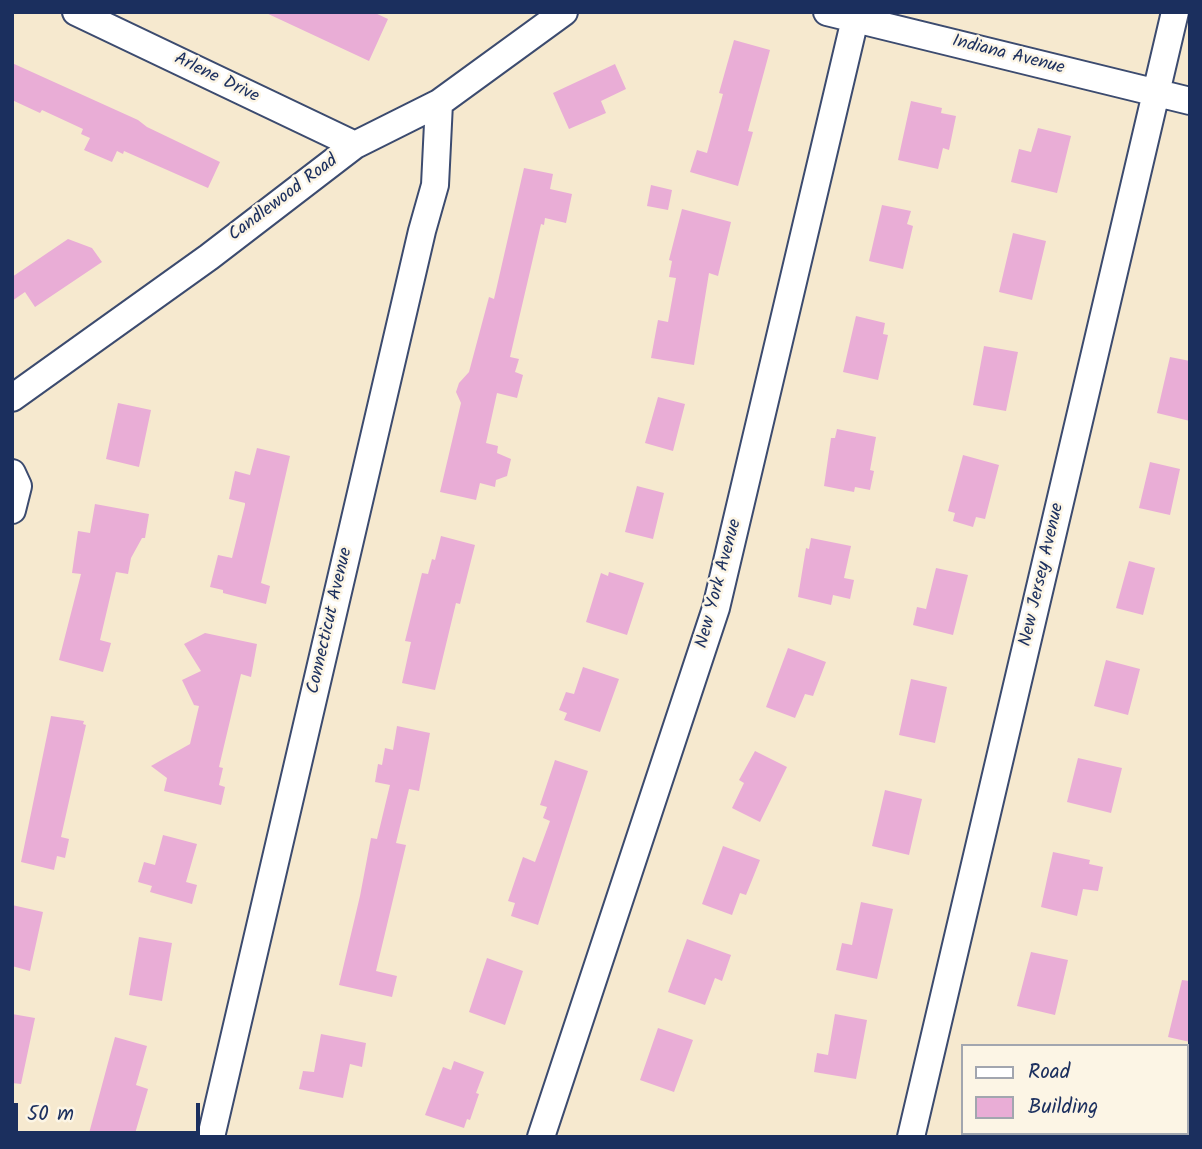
<!DOCTYPE html>
<style>
body{margin:0}
#map{position:relative;width:1202px;height:1149px;overflow:hidden;background:#f6e9cf;font-family:Kalam,sans-serif}
canvas{display:block}
.frame{position:absolute;inset:0;border:14px solid #1b2f5e;pointer-events:none}
.legend{position:absolute;left:961px;top:1044px;width:228px;height:91px;box-sizing:border-box;background:#fcf5e5;border:2px solid #a2a6af;margin:0;padding:9px 12px;list-style:none;font-size:21px;color:#1b2f5e}
.legend li{display:flex;align-items:center;gap:14px;height:35px}
.legend b{width:35px;border:2px solid #a2a6af}
.scale{position:absolute;left:14px;top:1103px;width:186px;height:32px;box-sizing:border-box;border:4px solid #1b2f5e;border-top:0;padding-left:9px;font-size:21px;line-height:24px;white-space:nowrap;color:#1b2f5e;-webkit-text-stroke:5px #fcf5e5;paint-order:stroke}
</style>
<div id="map">
<canvas width="1202" height="1149"></canvas>
<div class="frame"></div>
<ul class="legend">
<li><b style="height:9px;background:#fff"></b>Road</li>
<li><b style="height:19px;background:#e9add6"></b>Building</li>
</ul>
<div class="scale">50 m</div>
</div>
<script>
const ctx = document.querySelector('canvas').getContext('2d');
ctx.lineJoin = 'round';
function paint(path, color) { ctx.fillStyle = color; ctx.fill(path, 'evenodd'); }
const poly = rows => new Path2D(rows.map(r => 'M' + r).join(''));
function trace(path, color, width, dash) { ctx.strokeStyle = color; ctx.lineWidth = width; ctx.lineCap = dash ? 'butt' : 'round'; ctx.setLineDash(dash || []); ctx.stroke(path); }
function drawText(font, color, halo, rows, align = 'center') {
  ctx.font = font + ' Kalam,sans-serif'; ctx.lineWidth = 5; ctx.setLineDash([]); ctx.textBaseline = 'middle'; ctx.strokeStyle = halo; ctx.fillStyle = color; for (const [text, x, y, turn = 0] of rows) {
    ctx.save(); ctx.translate(x, y); ctx.rotate((+turn || 0) * Math.PI / 180); ctx.textAlign = isNaN(turn) ? turn : align; if (halo) ctx.strokeText(text, 0, 0); ctx.fillText(text, 0, 0); ctx.restore();
  }
}
const building = poly([
 [264,12,373,12,388,19,369,61],
 [734,40,770,50,748,131,753,132,738,186,690,172,697,150,707,153,723,94,719,93],
 [12,63,138,120,147,127,220,162,208,188,124,151,123,154,117,151,112,162,84,150,90,138,81,134,83,129,42,110,40,113,12,100],
 [615,64,626,89,601,101,606,113,569,129,553,93],
 [911,101,942,108,941,113,956,116,949,150,943,148,938,169,898,160],
 [1038,128,1071,136,1057,193,1011,182,1019,149,1031,152],
 [524,168,553,174,550,189,572,194,566,223,545,218,544,225,541,224,510,357,519,359,515,372,523,375,517,398,497,393,486,443,498,446,497,453,511,459,507,476,496,480,495,487,480,483,476,500,440,492,461,403,456,392,459,383,469,372,489,297,494,299],
 [651,185,672,190,668,210,647,206],
 [882,205,911,211,907,224,913,226,903,269,869,261],
 [682,209,731,222,718,276,709,273,694,365,651,358,658,320,668,322,676,278,669,277,672,261,669,260],
 [1013,233,1046,241,1032,300,999,292],
 [68,239,92,248,102,262,35,307,25,292,12,301,12,277],
 [856,316,885,323,883,334,888,335,878,380,843,372],
 [984,346,1018,352,1006,411,973,405],
 [1170,357,1190,361,1190,421,1157,413],
 [658,397,685,404,673,451,645,443],
 [118,403,151,410,139,467,106,459],
 [837,429,876,437,870,470,874,471,870,490,855,487,854,492,824,486,831,438,835,438],
 [257,448,290,456,261,583,270,586,266,604,223,593,223,590,210,587,218,555,232,558,245,505,245,503,229,499,235,471,250,475],
 [963,455,999,465,985,519,976,517,973,527,953,521,955,513,948,511],
 [1150,462,1180,469,1170,515,1139,508],
 [637,486,664,493,653,539,625,532],
 [95,504,149,514,145,538,142,538,131,558,128,574,116,572,100,640,111,643,103,672,59,660,81,574,72,573,78,531,90,533],
 [441,536,475,545,460,604,456,603,435,690,402,683,411,642,405,641,422,573,428,574,432,559,435,560],
 [811,538,851,546,844,578,854,580,850,599,833,595,831,605,798,597,806,548,809,549],
 [1129,561,1155,568,1143,615,1116,608],
 [936,568,968,575,953,635,913,625,917,607,926,609],
 [609,572,644,583,627,635,586,622,601,573,608,576],
 [205,633,257,644,251,677,241,674,219,767,223,768,219,785,225,787,221,805,164,791,167,778,151,766,190,744,199,706,194,705,182,680,201,671,184,644],
 [788,648,826,662,813,696,805,694,795,718,766,707],
 [1106,660,1140,669,1128,715,1094,706],
 [583,667,619,679,600,732,564,720,567,713,559,710,566,692,574,694],
 [911,679,947,687,935,743,899,735],
 [51,716,84,721,83,724,86,725,61,837,69,839,65,858,57,856,54,870,21,862],
 [397,726,430,733,419,791,409,789,396,843,406,845,376,971,397,976,392,997,339,985,360,896,371,838,377,839,390,785,375,782,378,764,382,765,385,748,393,750],
 [755,751,787,767,760,822,732,808,744,783,739,780],
 [1078,758,1122,768,1111,813,1067,802],
 [555,760,588,771,538,925,511,916,515,903,508,901,523,857,535,862,550,821,543,818,547,807,540,805],
 [885,790,922,799,909,855,872,846],
 [163,835,197,844,186,882,197,885,192,904,150,892,152,886,138,882,144,862,155,865],
 [723,846,760,860,746,895,740,893,732,915,702,904],
 [1053,852,1090,860,1089,864,1103,867,1098,891,1083,889,1077,916,1041,907],
 [861,902,893,909,877,979,836,970,842,943,852,945],
 [12,905,43,912,30,971,12,966],
 [139,937,172,943,162,1001,129,995],
 [687,939,731,955,722,981,715,978,705,1005,668,992],
 [1031,952,1068,960,1055,1015,1017,1006],
 [487,958,523,971,505,1025,469,1012],
 [1182,980,1190,981,1190,1042,1168,1037],
 [12,1014,35,1018,21,1084,12,1083],
 [835,1014,867,1020,856,1079,814,1072,817,1053,828,1055],
 [658,1028,693,1040,674,1092,640,1080],
 [321,1034,366,1043,362,1067,350,1064,343,1098,299,1089,303,1071,314,1072],
 [115,1037,147,1046,136,1085,148,1089,134,1137,88,1137],
 [454,1061,484,1072,476,1093,479,1094,470,1120,467,1119,464,1128,425,1115,443,1067,451,1070]
]);
const minor = poly([
 [76,12,355,145],
 [827,12,1190,101],
 [12,398,209,257,355,145,439,103,564,12],
 [12,473,18,486,12,510],
 [211,1137,422,231,435,185,439,103],
 [541,1137,716,608,855,19],
 [911,1137,1175,12]
]);
const streetNames = [
 ["Indiana Avenue",1008,56,14],
 ["Arlene Drive",216,79,26],
 ["Candlewood Road",284,199,-37],
 ["New Jersey Avenue",1043,575,-77],
 ["New York Avenue",720,584,-75],
 ["Connecticut Avenue",331,621,-77]
];
paint(building, '#e9add6');
trace(minor, '#3c4b6f', 30);
trace(minor, '#fff', 26);
drawText('18px', '#1b2f5e', '#fcf5e5', streetNames);
</script>
